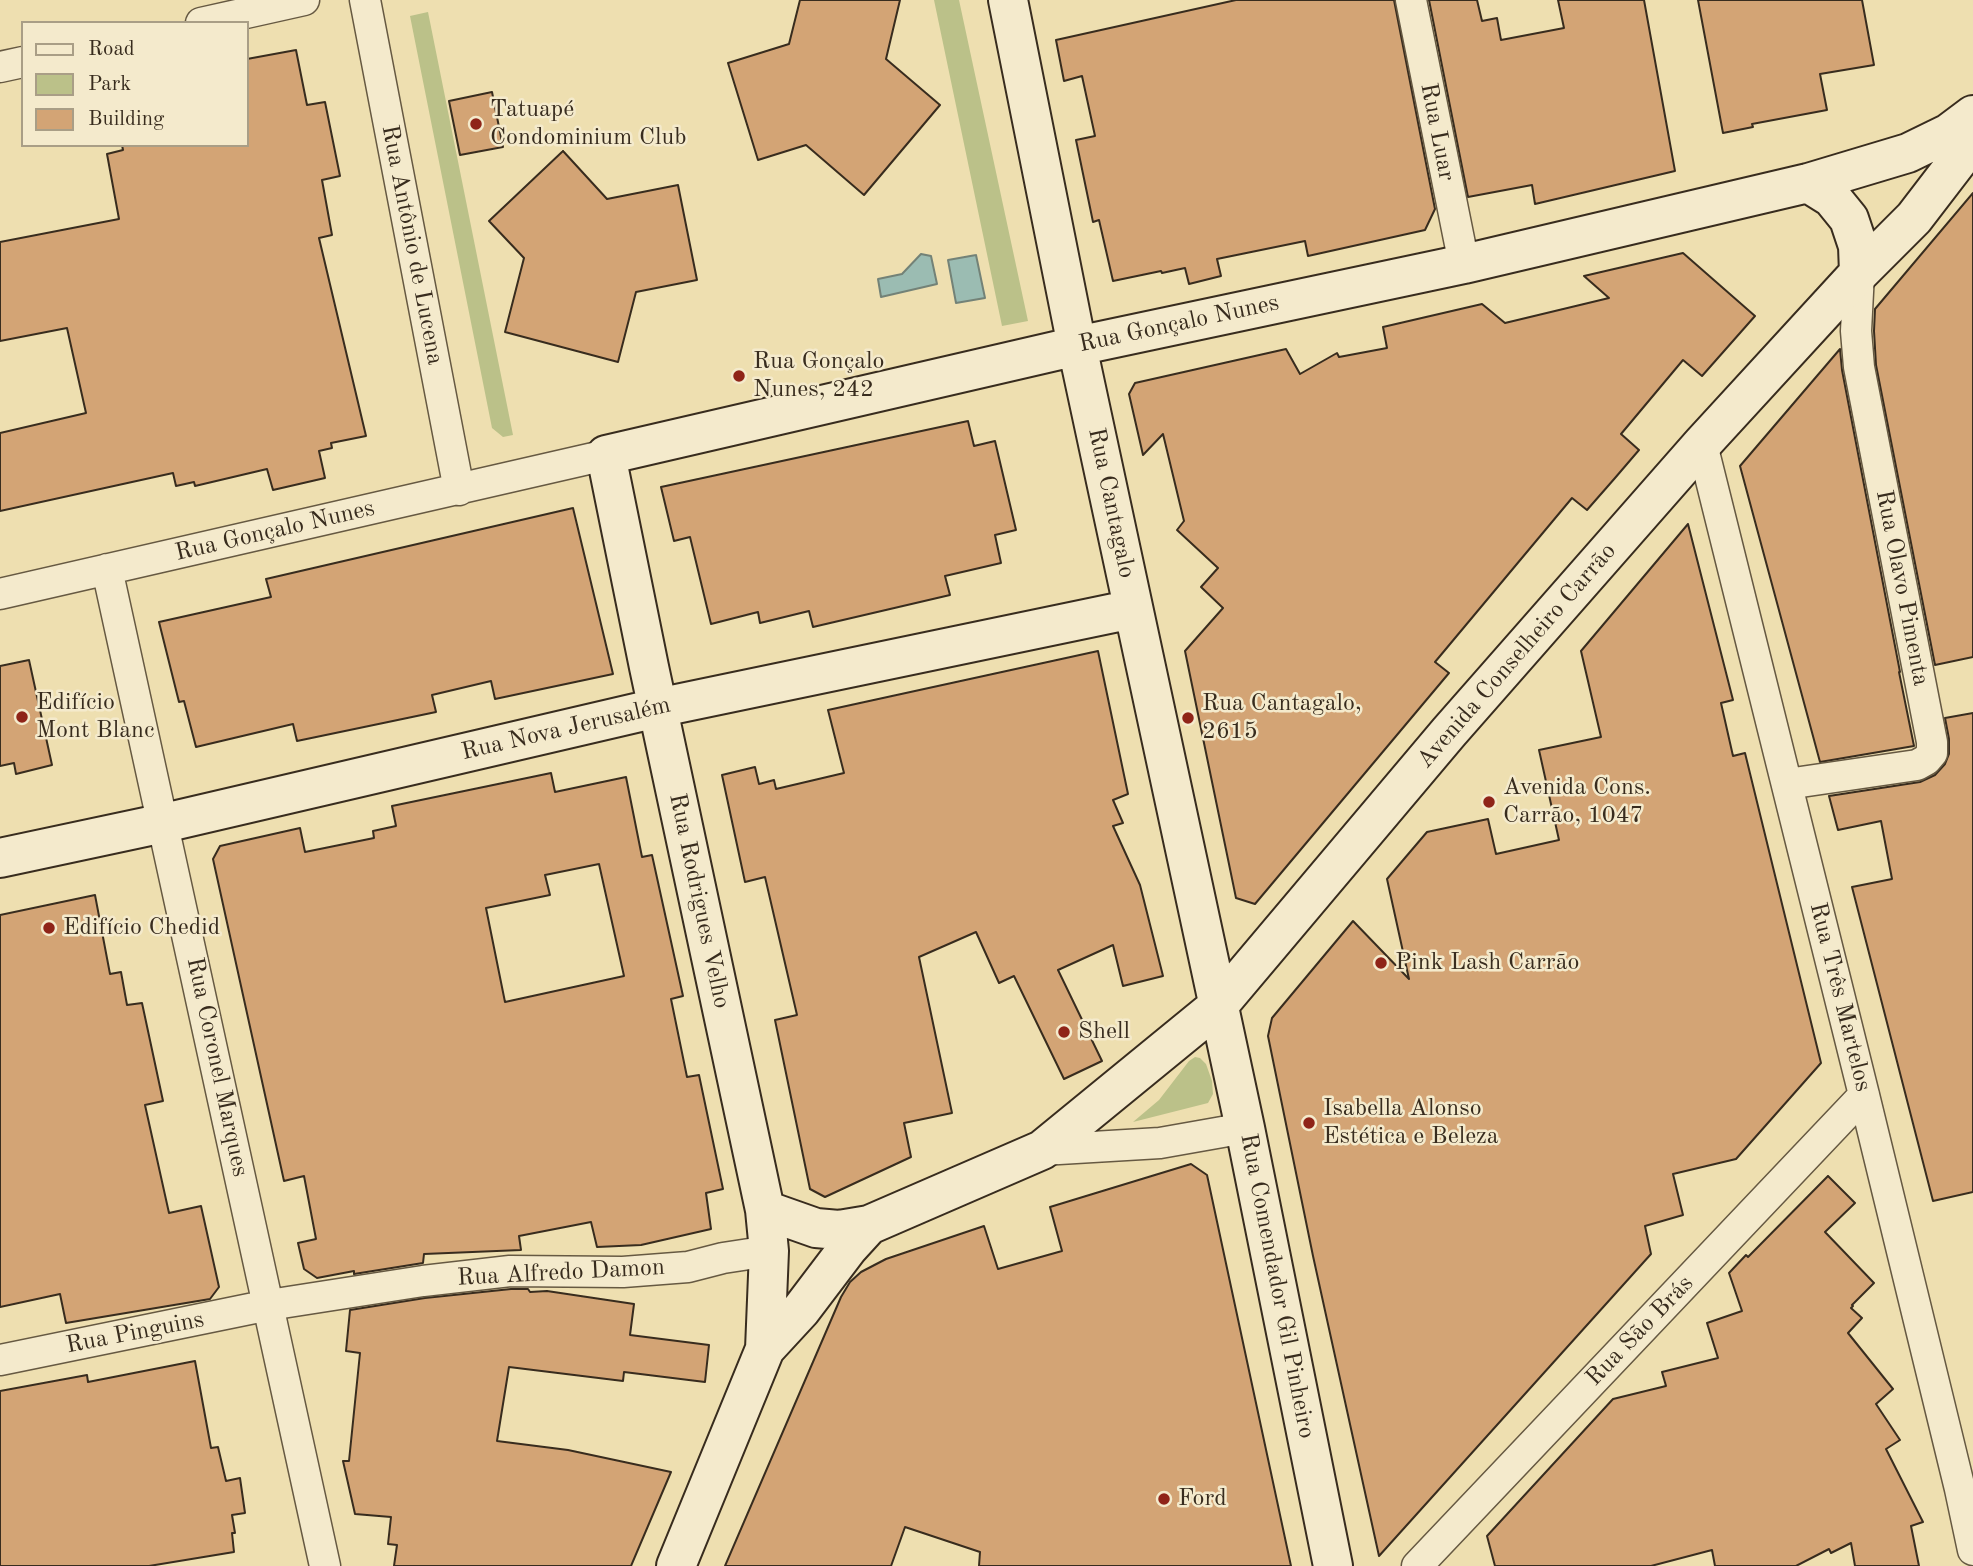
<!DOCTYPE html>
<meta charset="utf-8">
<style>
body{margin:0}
#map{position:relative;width:1973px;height:1566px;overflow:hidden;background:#eedfb0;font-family:"Old Standard TT",serif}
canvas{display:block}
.legend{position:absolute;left:21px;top:21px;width:228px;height:126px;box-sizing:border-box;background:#f4eacc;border:2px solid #a99e86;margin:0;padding:9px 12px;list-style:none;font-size:21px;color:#382c1e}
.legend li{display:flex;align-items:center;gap:14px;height:35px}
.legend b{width:35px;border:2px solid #a99e86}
</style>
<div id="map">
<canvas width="1973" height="1566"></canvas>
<ul class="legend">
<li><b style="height:9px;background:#f4eacc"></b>Road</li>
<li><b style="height:19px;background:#bbc189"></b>Park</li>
<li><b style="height:19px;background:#d3a475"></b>Building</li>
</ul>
</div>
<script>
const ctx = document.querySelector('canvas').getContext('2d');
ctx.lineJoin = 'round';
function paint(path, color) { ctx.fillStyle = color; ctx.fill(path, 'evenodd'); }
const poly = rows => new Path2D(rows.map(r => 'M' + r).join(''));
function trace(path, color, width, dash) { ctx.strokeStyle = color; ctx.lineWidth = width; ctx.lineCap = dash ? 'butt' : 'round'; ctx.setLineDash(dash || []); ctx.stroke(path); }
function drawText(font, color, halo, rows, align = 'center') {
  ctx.font = font + ' "Old Standard TT",serif'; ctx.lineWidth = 5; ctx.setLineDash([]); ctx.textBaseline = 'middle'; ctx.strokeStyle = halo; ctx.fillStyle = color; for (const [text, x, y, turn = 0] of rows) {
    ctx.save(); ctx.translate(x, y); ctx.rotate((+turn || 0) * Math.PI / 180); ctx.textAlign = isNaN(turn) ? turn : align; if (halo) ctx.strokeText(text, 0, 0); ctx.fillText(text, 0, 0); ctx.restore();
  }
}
const green = poly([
 [934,0,959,0,1028,321,1002,326],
 [428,12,513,435,503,437,492,428,410,16],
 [1195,1057,1200,1058,1206,1064,1212,1081,1213,1094,1208,1103,1133,1122,1159,1100,1189,1061]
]);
const water = poly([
 [921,254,931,256,937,284,881,297,878,279,902,274,921,254],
 [976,255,985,298,956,303,948,260,976,255]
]);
const building = poly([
 [800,0,900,0,886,59,940,105,864,195,806,145,758,160,728,63,789,44,800,0],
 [1236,0,1394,0,1435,209,1425,230,1308,256,1305,241,1217,259,1221,276,1189,284,1185,268,1162,273,1161,271,1113,281,1099,220,1093,222,1076,140,1095,136,1082,76,1064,81,1056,40,1236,0],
 [1429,0,1477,0,1482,21,1497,18,1501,40,1564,28,1558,0,1644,0,1675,171,1535,204,1532,185,1468,197,1429,0],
 [1698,0,1862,0,1874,65,1820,74,1827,110,1752,124,1753,127,1723,133,1698,0],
 [296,50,307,105,325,102,340,176,322,180,332,235,319,238,366,436,331,443,332,448,319,451,325,478,273,490,267,469,195,486,194,482,176,486,173,473,0,511,0,433,86,413,67,328,0,341,0,242,119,219,107,154,123,150,122,145,247,145,247,59,296,50],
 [492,92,503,147,460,155,449,101,492,92],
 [563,151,607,199,678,185,697,280,636,292,618,362,505,332,524,258,489,221,563,151],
 [1973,193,1973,657,1935,665,1876,365,1874,331,1875,309,1973,193],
 [1683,253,1755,316,1702,376,1683,360,1621,434,1639,450,1615,478,1587,510,1572,498,1435,662,1449,673,1255,904,1236,898,1185,651,1223,608,1201,587,1218,568,1177,530,1184,521,1163,434,1143,455,1129,394,1135,383,1286,349,1300,374,1337,353,1339,357,1387,348,1383,327,1482,304,1505,323,1609,298,1584,276,1683,253],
 [1840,349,1842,370,1900,672,1899,672,1914,746,1820,762,1740,466,1840,349],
 [968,421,974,446,995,441,1016,530,995,535,1001,563,945,576,950,595,813,627,809,611,760,623,758,612,711,624,690,537,674,541,661,487,968,421],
 [573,508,613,674,495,699,491,681,432,695,436,712,297,741,293,724,196,747,184,701,179,702,159,622,271,597,266,579,573,508],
 [1688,524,1733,700,1721,703,1733,756,1745,753,1821,1063,1736,1159,1673,1174,1683,1215,1645,1226,1651,1254,1379,1556,1313,1256,1268,1036,1272,1018,1353,921,1409,979,1387,879,1427,832,1488,819,1496,854,1559,840,1539,750,1601,737,1581,651,1688,524],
 [1098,651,1128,794,1113,800,1123,823,1113,826,1140,885,1163,976,1123,986,1113,945,1058,970,1102,1061,1064,1079,1014,976,999,983,976,932,919,957,952,1113,904,1123,911,1157,825,1197,810,1189,775,1020,797,1015,765,877,745,882,722,775,755,767,759,784,774,780,776,789,844,773,828,710,1098,651],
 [29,660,52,765,16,774,14,763,0,766,0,666,29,660],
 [1973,713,1973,1192,1933,1201,1852,887,1892,879,1881,821,1838,830,1829,796,1920,782,1935,775,1945,764,1949,754,1949,739,1945,718,1973,713],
 [551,773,555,792,626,777,642,857,652,855,683,996,671,999,687,1077,699,1075,723,1189,706,1193,711,1229,641,1245,597,1247,591,1222,519,1236,521,1250,424,1254,423,1263,354,1274,354,1271,317,1278,304,1269,298,1243,316,1239,304,1176,284,1181,213,859,220,846,300,828,305,852,374,838,373,831,396,826,392,806,551,773],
 [599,864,624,976,505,1002,486,908,550,895,545,875,599,864],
 [95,895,110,974,121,972,127,1005,142,1003,163,1101,145,1105,169,1213,201,1206,219,1287,210,1299,66,1323,60,1294,0,1307,0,915,95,895],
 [1191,1164,1207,1175,1291,1566,979,1566,980,1552,905,1527,891,1566,725,1566,841,1297,850,1282,861,1272,886,1259,984,1226,998,1269,1062,1251,1050,1207,1191,1164],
 [1828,1176,1855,1203,1825,1232,1874,1283,1852,1305,1853,1306,1851,1308,1862,1318,1848,1333,1893,1389,1876,1404,1900,1440,1886,1449,1923,1522,1911,1526,1919,1566,1855,1566,1851,1543,1831,1553,1829,1549,1796,1566,1715,1566,1712,1550,1651,1566,1495,1566,1487,1536,1613,1399,1666,1386,1662,1372,1718,1358,1707,1323,1742,1311,1729,1273,1746,1255,1748,1257,1828,1176],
 [511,1289,528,1289,530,1292,547,1291,634,1304,630,1335,709,1345,705,1382,624,1372,623,1381,509,1367,497,1441,568,1450,671,1472,631,1566,394,1566,397,1545,388,1544,391,1517,355,1514,343,1461,349,1461,360,1353,346,1351,350,1310,425,1298,511,1289],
 [195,1361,211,1448,218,1447,226,1481,240,1478,245,1513,232,1515,235,1533,232,1533,234,1552,149,1566,0,1566,0,1391,87,1375,88,1382,195,1361]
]);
const street = poly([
 [365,0,459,490],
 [1411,0,1464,264],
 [201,23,304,0],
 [0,67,23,62],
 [1702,444,1864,1095,1960,1489,1973,1550],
 [107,569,325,1566],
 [0,594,606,455],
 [1787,784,1917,765,1926,760,1932,753,1932,742,1859,367,1856,331,1859,273],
 [1042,1150,1160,1143,1245,1128],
 [0,1360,269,1305,423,1281,510,1271,623,1272,688,1267,723,1258,769,1251],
 [1417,1566,1864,1095]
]);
const secondary = poly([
 [1008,0,1077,346,1245,1128,1333,1566],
 [1808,183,1832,198,1849,219,1858,246,1859,273],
 [0,858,164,823,657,708,1133,609],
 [765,1210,816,1228,839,1230,869,1225],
 [765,1349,769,1251,765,1210,649,667,606,455,1077,346,1464,264,1808,183,1908,153,1949,133,1973,115],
 [676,1566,765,1349,801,1310,848,1248,869,1225,1042,1150,1218,1006,1449,732,1702,444,1859,273,1914,218,1973,141]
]);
const markers = [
 [476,124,7,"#8f2418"],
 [739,376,7,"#8f2418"],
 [22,717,7,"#8f2418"],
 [1188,718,7,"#8f2418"],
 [1489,802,7,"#8f2418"],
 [49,928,7,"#8f2418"],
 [1381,963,7,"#8f2418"],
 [1064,1032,7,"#8f2418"],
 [1309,1123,7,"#8f2418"],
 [1164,1499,7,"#8f2418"]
];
const poiNames = [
 ["Tatuapé",490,110],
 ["Condominium Club",490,138],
 ["Rua Gonçalo",753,362],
 ["Nunes, 242",753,390],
 ["Edifício",36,703],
 ["Mont Blanc",36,731],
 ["Rua Cantagalo,",1202,704],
 ["2615",1202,732],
 ["Avenida Cons.",1503,788],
 ["Carrão, 1047",1503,816],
 ["Edifício Chedid",63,928],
 ["Pink Lash Carrão",1395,963],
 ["Shell",1078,1032],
 ["Isabella Alonso",1323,1109],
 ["Estética e Beleza",1323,1137],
 ["Ford",1178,1499]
];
const streetNames = [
 ["Rua Luar",1437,132,79],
 ["Rua Antônio de Lucena",412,245,79],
 ["Rua Gonçalo Nunes",1179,324,-12],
 ["Rua Cantagalo",1111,503,78],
 ["Rua Gonçalo Nunes",275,531,-13],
 ["Rua Olavo Pimenta",1902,588,79],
 ["Avenida Conselheiro Carrão",1517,656,-49],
 ["Rua Nova Jerusalém",566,729,-13],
 ["Rua Rodrigues Velho",699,901,78],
 ["Rua Três Martelos",1840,997,76],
 ["Rua Coronel Marques",217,1067,78],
 ["Rua Alfredo Damon",561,1273,-3],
 ["Rua Comendador Gil Pinheiro",1277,1286,79],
 ["Rua São Brás",1640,1331,-46],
 ["Rua Pinguins",135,1333,-11]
];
paint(green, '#bbc189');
paint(water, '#9bbcb2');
trace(water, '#738277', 2);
paint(building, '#d3a475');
trace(building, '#382c1e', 2);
trace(street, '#665942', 33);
trace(secondary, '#382c1e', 42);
trace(street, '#f4eacc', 30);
trace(secondary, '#f4eacc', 38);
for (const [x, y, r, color] of markers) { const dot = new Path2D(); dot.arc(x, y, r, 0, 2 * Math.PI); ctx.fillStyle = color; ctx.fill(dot); trace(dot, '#f4eacc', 2.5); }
drawText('24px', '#382c1e', '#f4eacc', poiNames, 'left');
drawText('24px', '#382c1e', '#f4eacc', streetNames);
</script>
